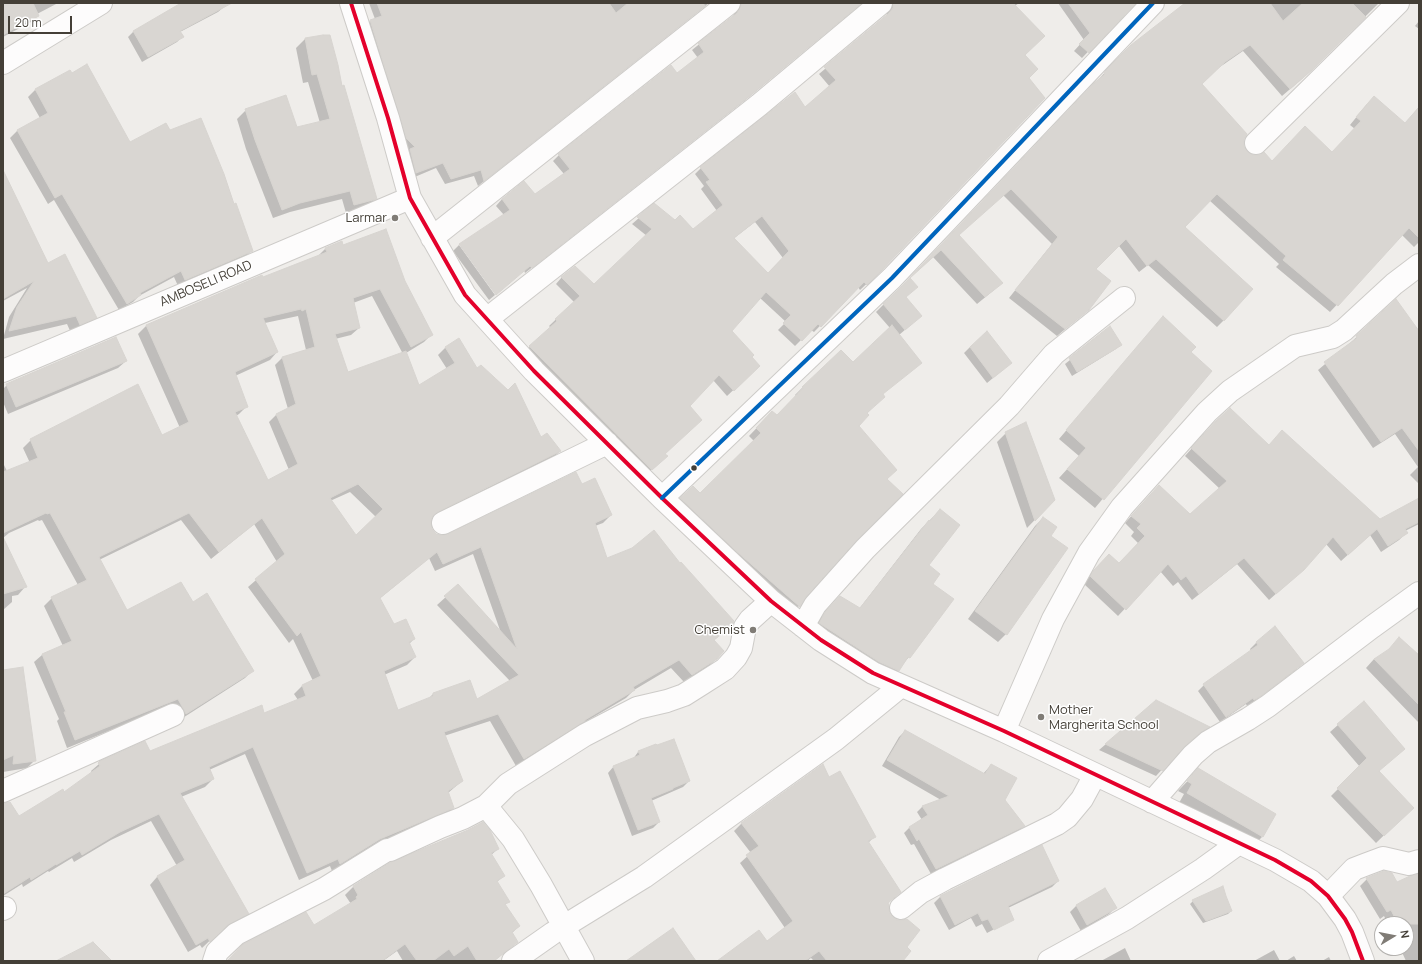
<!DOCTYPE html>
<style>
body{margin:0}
#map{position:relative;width:1422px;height:964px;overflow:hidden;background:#efedea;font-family:Manrope,sans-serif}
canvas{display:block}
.frame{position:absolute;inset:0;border:4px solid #443f37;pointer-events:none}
.north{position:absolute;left:1374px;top:916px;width:40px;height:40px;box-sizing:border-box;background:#fff;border:1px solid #b4b2af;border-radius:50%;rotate:80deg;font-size:11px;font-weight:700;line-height:16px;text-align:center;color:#443f37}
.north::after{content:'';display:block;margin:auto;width:14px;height:18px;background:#807c76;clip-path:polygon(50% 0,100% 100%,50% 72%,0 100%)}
.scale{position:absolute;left:8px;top:16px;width:64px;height:18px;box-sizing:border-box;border:2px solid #443f37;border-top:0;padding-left:5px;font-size:12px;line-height:14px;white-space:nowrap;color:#443f37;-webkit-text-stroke:3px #fff;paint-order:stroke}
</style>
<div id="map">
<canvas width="1422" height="964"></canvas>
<div class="frame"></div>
<div class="north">N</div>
<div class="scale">20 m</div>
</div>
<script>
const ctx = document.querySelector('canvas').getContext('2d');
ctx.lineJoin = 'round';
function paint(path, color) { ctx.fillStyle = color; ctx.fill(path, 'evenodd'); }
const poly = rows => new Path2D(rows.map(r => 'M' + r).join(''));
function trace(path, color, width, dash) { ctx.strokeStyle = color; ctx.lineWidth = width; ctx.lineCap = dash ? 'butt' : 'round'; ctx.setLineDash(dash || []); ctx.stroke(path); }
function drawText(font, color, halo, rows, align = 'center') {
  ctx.font = font + ' Manrope,sans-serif'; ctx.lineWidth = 3; ctx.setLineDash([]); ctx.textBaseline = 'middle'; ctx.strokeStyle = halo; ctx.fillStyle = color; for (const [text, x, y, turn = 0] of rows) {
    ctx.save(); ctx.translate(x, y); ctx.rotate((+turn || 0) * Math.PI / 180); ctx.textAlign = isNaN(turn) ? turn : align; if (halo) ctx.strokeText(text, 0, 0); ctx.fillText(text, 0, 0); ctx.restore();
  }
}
const shadow = poly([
 [3,3,58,3,37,14,38,16,31,22,3,37],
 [187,3,222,3,224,7,218,12,180,32,183,36,177,42,142,62,128,37,133,32,168,11],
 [369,3,709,3,478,186,474,176,445,184,436,168,410,179,364,27,370,21,375,19],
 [733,3,861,3,744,101,525,273,504,215,496,206,502,199,534,195,564,174,553,161,559,155,677,74,698,58,692,50,733,17,736,8],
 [885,3,1019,3,1015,6,1028,78,876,275,860,290,858,287,814,332,811,330,795,346,778,330,786,322,760,298,730,331,759,366,727,396,713,380,688,406,660,462,645,476,523,353,551,328,549,326,574,302,556,284,562,277,594,286,647,236,632,224,654,205,675,222,693,230,717,211,701,189,704,186,695,174,701,168,804,108,830,87,819,74,885,18,887,14,887,7],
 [755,222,783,258,767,274,733,239],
 [1058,3,1135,3,1082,58,1074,51,1084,40],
 [1187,3,1379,3,1303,78,1282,96,1243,51,1217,69,1201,84,1243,139,1243,146,1246,152,1252,156,1272,162,1332,153,1355,129,1350,125,1367,104,1405,124,1419,107,1419,242,1414,247,1402,235,1330,312,1276,267,1279,264,1209,200,1183,228,1224,320,1217,327,1148,265,1139,272,1119,246,1095,269,1088,310,1057,336,1009,298,1052,244,1003,195,958,235,994,290,977,304,933,257,1123,53],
 [1419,21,1419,29,1415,26],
 [329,36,342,87,376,198,367,207,346,213,342,199,290,212,273,218,246,149,237,119,246,110,297,128,320,123,308,82,303,83,296,48,305,39],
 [35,90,130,144,170,132,233,205,251,251,244,258,178,286,174,277,139,296,133,302,119,310,54,200,48,204,10,138,17,131,40,118,28,97],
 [3,173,48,264,95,317,87,326,71,333,67,324,3,339,9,317,27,288,3,301],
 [459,245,495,295,489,300,453,251],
 [343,246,404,282,432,334,424,342,406,353,418,387,447,369,438,355,446,347,477,370,541,439,560,451,552,459,431,518,431,529,436,534,442,536,582,485,611,515,603,523,595,526,606,559,680,564,732,625,713,641,716,659,708,667,684,682,671,668,634,690,626,698,580,725,576,728,516,766,490,721,444,736,462,781,448,793,453,808,445,816,332,871,330,866,299,880,245,754,209,770,213,779,205,787,181,797,247,913,240,921,219,932,202,948,200,945,188,952,150,885,157,877,177,866,151,821,111,840,74,862,72,858,49,872,48,871,23,887,22,884,3,896,3,815,19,817,64,793,92,773,91,771,99,764,149,752,264,714,298,700,294,694,302,686,313,681,293,639,289,643,248,587,277,562,254,524,211,559,181,520,99,560,126,612,193,603,253,670,245,678,178,721,170,706,67,748,57,721,59,719,34,662,42,655,63,646,44,606,52,598,78,585,42,520,39,521,38,520,9,533,3,538,25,587,18,595,12,596,12,602,3,610,3,463,7,471,30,463,23,448,31,440,162,436,180,428,138,334,146,326,261,276,262,278,318,256,326,248],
 [372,296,403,354,348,374,335,339,351,335,359,328,353,303],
 [298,316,306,350,283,357,275,365,288,409,276,415,269,422,289,470,267,482,236,416,239,414,247,406,235,376,270,360,277,352,265,323],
 [350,492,376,517,356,537,330,501],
 [473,554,501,633,458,586,437,605,510,681,476,701,433,694,428,699,397,711,384,675,407,665,415,657,409,644,414,639,393,626,379,599,429,558,435,571],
 [897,291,905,298,913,323,899,335,882,395,857,426,886,479,855,540,805,596,799,606,791,613,673,506,693,487,700,495,754,441,749,436,772,412,777,417,796,396,795,395,803,387,853,364,890,328,876,312],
 [1396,301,1419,333,1419,484,1410,475,1418,467,1395,434,1373,448,1318,370,1349,344],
 [1155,326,1190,352,1210,371,1095,508,1059,478,1079,456,1059,439],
 [1110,328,1121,344,1116,349,1072,376,1065,364],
 [970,347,1004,369,987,383,964,353],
 [126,361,118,368,8,414,3,402,3,389,7,385],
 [1209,429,1269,446,1380,520,1419,499,1419,524,1405,531,1406,533,1399,540,1381,552,1370,535,1341,561,1326,544,1296,576,1269,600,1237,564,1192,600,1178,582,1173,586,1160,571,1118,616,1084,584,1087,579,1102,562,1119,564,1138,543,1131,536,1134,532,1125,523,1152,493,1190,515,1220,489,1185,456],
 [1006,433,1054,500,1027,528,997,442],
 [940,510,927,565,932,584,909,657,890,679,812,631,817,622,832,605,859,609,921,529],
 [1043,518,1050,536,1006,634,998,642,968,619,1035,526],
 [1275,628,1297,669,1253,702,1247,706,1246,704,1220,722,1198,691,1204,685,1251,651,1250,649,1256,643],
 [1387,652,1419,656,1419,723,1366,668,1374,659],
 [3,671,35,760,27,768,3,772],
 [1156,701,1208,727,1181,749,1156,776,1099,750],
 [1364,702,1378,772,1412,808,1376,843,1331,796,1360,767,1330,732],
 [905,731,983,774,991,765,1004,800,1024,826,1018,831,931,874,914,844,911,845,904,833,909,828,922,820,917,812,922,807,941,800,882,766,899,737],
 [656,747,689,781,683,787,651,801,659,822,653,828,632,836,608,773,614,766,633,759,638,752],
 [823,765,829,778,875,836,868,843,888,910,905,947,902,961,814,961,811,958,807,961,719,961,766,942,785,928,740,863,751,853,734,831,741,824],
 [1198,770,1262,837,1253,846,1179,803,1184,794,1178,791],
 [498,849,491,855,504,875,497,882,508,901,505,905,519,926,512,933,517,942,494,961,403,961,397,951,383,961,227,961,314,927,351,904,345,895,353,887,391,863],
 [1419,877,1419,961,1406,961,1400,948,1406,948,1406,924,1388,924,1384,916,1380,919,1360,886,1367,879,1397,883],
 [1058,881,1052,887,1008,908,1006,923,987,933,982,924,976,927,971,918,949,930,934,903,940,897],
 [1105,889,1116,907,1109,914,1081,931,1070,912,1076,906],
 [1193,901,1231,911,1228,914,1203,923,1190,904],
 [1125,948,1131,961,1101,961],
 [1274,950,1280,961,1254,961],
 [1294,956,1297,961,1286,961],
 [1329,957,1331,961,1322,961]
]);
const building = poly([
 [3,3,33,3,39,16,22,24,3,35,3,3],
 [181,3,232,3,180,31,184,37,148,57,133,31,181,3],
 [377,3,609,3,616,13,628,3,703,3,705,6,484,181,481,170,451,179,443,163,416,173,410,149,415,147,406,138,370,20,382,16,377,3],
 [742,3,862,3,751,95,532,268,530,266,496,295,459,244,510,210,502,199,524,181,535,194,570,169,558,154,671,65,677,73,704,52,698,43,737,13,742,3],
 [893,3,1013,3,1045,36,1025,55,1038,69,1029,78,1045,98,883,269,867,285,864,282,821,327,818,324,802,341,783,323,791,315,766,292,732,331,754,355,752,357,760,366,734,391,719,375,690,406,702,420,665,454,668,456,652,470,529,346,557,321,555,319,580,296,561,277,575,266,594,284,652,229,637,217,654,203,675,220,680,215,693,229,723,205,706,182,710,180,700,167,795,92,805,107,836,80,824,67,889,13,893,8,893,3],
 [762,216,789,251,768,273,734,238,762,216],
 [1068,3,1136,3,1089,53,1079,44,1090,33,1068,3],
 [1185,3,1270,3,1283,21,1303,3,1352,3,1366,17,1311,71,1290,89,1250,45,1225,62,1202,84,1247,134,1244,140,1244,146,1247,151,1253,155,1259,155,1264,152,1272,161,1305,126,1332,152,1361,121,1356,117,1374,96,1405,123,1419,107,1419,238,1409,228,1338,306,1283,260,1286,256,1217,194,1185,227,1253,289,1224,321,1156,259,1147,266,1126,239,1096,269,1111,281,1089,310,1065,329,1015,290,1058,237,1011,189,959,235,1003,283,985,297,941,250,910,278,918,287,906,297,922,316,905,330,883,304,901,287,1094,83,1105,74,1104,73,1106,70,1131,45,1185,3],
 [323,35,330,35,338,65,342,86,344,85,377,199,354,205,350,191,300,203,282,210,255,140,245,109,286,95,297,127,330,119,317,74,312,75,305,38,323,35],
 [87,64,130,142,166,123,170,130,201,118,224,174,234,204,236,203,253,251,185,280,181,271,140,293,141,295,127,304,62,194,55,198,17,130,48,113,35,89,70,70,72,73,87,64],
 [3,170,48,263,65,254,97,318,80,325,76,316,9,331,17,307,34,281,3,299,3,170],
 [386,229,405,281,433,335,411,347,380,289,353,298,360,328,335,334,348,372,406,351,419,385,455,363,445,347,459,338,477,368,481,365,508,390,515,383,541,437,547,433,561,451,438,512,433,516,431,522,432,529,436,534,442,535,448,534,576,472,582,484,595,478,612,515,595,523,607,558,632,548,654,530,680,563,681,562,734,621,733,625,714,640,724,651,717,659,692,675,679,660,633,687,635,690,585,720,585,721,524,759,498,714,444,732,463,781,448,791,454,808,380,839,340,864,338,859,307,873,253,747,209,767,214,779,180,793,249,914,228,925,210,942,208,938,196,945,157,876,185,860,159,814,120,832,82,855,80,851,56,865,56,864,31,880,30,877,3,894,3,803,10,802,19,816,63,789,64,792,100,766,98,763,100,761,145,741,150,751,262,705,264,713,306,696,302,685,321,676,301,632,297,636,255,579,285,554,262,518,219,552,189,513,99,557,127,610,181,582,193,602,207,593,254,671,186,714,178,699,75,740,64,712,66,712,42,654,72,641,51,597,87,580,50,513,47,514,46,513,3,533,3,472,38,458,30,439,138,384,162,435,189,422,146,325,262,275,263,277,327,252,325,248,342,241,343,245,386,229],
 [301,309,302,311,306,309,315,347,282,357,296,404,276,414,298,464,268,480,235,412,248,407,235,372,278,352,263,318,301,309],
 [358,484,383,509,356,535,330,498,358,484],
 [481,547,517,649,458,584,444,596,519,675,477,699,470,680,433,693,433,696,398,710,384,671,416,657,409,642,415,639,406,619,394,624,380,598,437,552,443,564,481,547],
 [1396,299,1419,331,1419,451,1402,428,1381,442,1324,362,1357,338,1356,336,1396,299],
 [1163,316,1196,347,1191,352,1212,371,1104,500,1067,469,1086,448,1066,430,1163,316],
 [892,325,922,363,883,394,885,397,867,413,869,415,859,426,897,470,887,479,903,494,856,541,806,597,800,607,736,551,680,498,693,486,700,493,761,433,756,428,772,411,777,415,803,388,802,387,841,350,853,362,892,325],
 [1110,326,1122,345,1077,372,1069,358,1110,326],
 [987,331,1012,363,993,378,970,347,987,331],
 [116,337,127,361,16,407,6,384,116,337],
 [1230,408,1269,445,1282,430,1380,519,1419,498,1419,522,1405,529,1408,533,1388,546,1377,529,1348,555,1333,537,1304,570,1276,594,1244,558,1199,594,1186,576,1181,580,1168,564,1126,610,1090,576,1093,571,1109,554,1119,563,1145,536,1137,528,1141,524,1131,516,1159,485,1190,514,1227,481,1191,448,1216,421,1230,408],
 [1026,422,1055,500,1035,521,1005,432,1026,422],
 [940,509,960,525,929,565,940,574,933,584,954,599,910,658,908,657,899,671,879,662,819,623,825,612,840,596,860,608,929,520,930,521,940,509],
 [1043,517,1057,527,1051,536,1068,548,1007,635,975,611,1043,517],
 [3,537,27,587,3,594,3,537],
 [1275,626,1304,663,1261,696,1254,700,1253,698,1226,717,1203,684,1258,645,1256,642,1275,626],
 [1399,637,1419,655,1419,705,1374,659,1389,649,1399,637],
 [23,667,36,761,13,764,14,755,3,760,3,670,23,667],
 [1156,700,1210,727,1200,733,1185,746,1163,771,1105,744,1156,700],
 [1364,701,1405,749,1379,771,1414,808,1384,836,1337,788,1367,758,1337,724,1364,701],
 [905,730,985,774,991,764,1017,778,1005,800,1025,826,936,869,919,839,917,841,909,827,928,815,922,806,949,796,887,760,905,730],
 [674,739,690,781,673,788,673,789,651,798,660,822,638,830,613,766,640,755,638,751,656,744,657,745,674,739],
 [823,764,829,777,840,771,876,837,868,841,901,892,888,903,889,905,889,910,891,915,897,920,902,920,907,919,920,930,907,947,911,951,903,961,827,961,819,951,805,961,717,961,759,930,767,941,793,921,746,855,759,846,741,823,823,764],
 [1198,768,1276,814,1263,837,1187,793,1192,784,1187,781,1198,768],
 [483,822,490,830,499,849,491,853,505,876,497,881,510,902,505,904,520,926,512,932,518,942,494,961,477,961,468,946,454,956,449,949,433,961,417,961,405,944,382,961,227,961,243,944,306,912,314,925,357,899,356,897,358,895,353,886,391,862,468,830,483,822],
 [1042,845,1059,881,1008,906,1014,920,994,930,988,919,982,921,978,913,955,925,940,896,1042,845],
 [1384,871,1392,873,1397,882,1410,876,1419,874,1419,924,1398,924,1391,910,1387,912,1366,878,1384,871],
 [1223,886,1226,896,1232,911,1206,921,1192,900,1223,886],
 [1105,888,1117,908,1087,925,1076,905,1105,888],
 [673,928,696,961,626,961,673,928],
 [93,942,112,961,56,961,93,942]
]);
const minor = poly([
 [351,3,388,118,410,198,465,295,534,371,662,498,771,601,821,640,873,673,1004,731,1275,860,1311,881,1328,896,1345,919,1352,932,1363,961],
 [3,63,101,3],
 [1256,143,1398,3],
 [432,238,729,3],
 [487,319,759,105,881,3],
 [3,371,410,198],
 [662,498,892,278,1153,3],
 [443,523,607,443],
 [803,626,815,605,865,549,1009,406,1054,354,1124,298],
 [1004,731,1053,619,1089,553,1122,507,1207,412,1230,391,1295,346,1333,337,1344,330,1394,284,1419,265],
 [3,791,173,715],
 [1152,802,1193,755,1208,742,1248,719,1268,706,1372,627,1419,593],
 [486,806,513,839,541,885,583,961],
 [1328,896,1354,869,1367,864,1383,858,1409,864,1419,861],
 [901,908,921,892,945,879,1057,824,1067,817,1082,799,1095,775],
 [3,909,5,908],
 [214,961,217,952,236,934,324,889,387,850,390,850,440,827,463,818,486,806,508,784,585,735,637,708,667,701,684,695,703,683,725,669,736,657,741,648,745,627,750,620,771,601],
 [513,961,553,933,644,877,836,739,901,686],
 [1049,961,1127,918,1203,869,1239,843]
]);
const bus1 = poly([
 [351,3,388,118,410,198,465,295,534,371,662,498,771,601,821,640,873,673,1004,731,1275,860,1311,881,1328,896,1345,919,1352,932,1363,961]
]);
const bus2 = poly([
 [662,498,892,278,1153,3]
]);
const markers = [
 [395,218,4,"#807c76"],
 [694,468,3.5,"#443f37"],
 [753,630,4,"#807c76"],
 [1041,717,4,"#807c76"]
];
const poiNames = [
 ["Larmar",387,218],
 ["Chemist",745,630],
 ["Mother",1049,710,"left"],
 ["Margherita School",1049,725,"left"]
];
const streetNames = [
 ["AMBOSELI ROAD",206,284,-23]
];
paint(shadow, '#0003');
paint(building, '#d9d6d2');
trace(building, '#d7d4d0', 1);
trace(minor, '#cdcbc8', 24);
trace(minor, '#fdfcfc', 22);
trace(bus1, '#e4002b', 4);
trace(bus2, '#0065bd', 4);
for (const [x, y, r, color] of markers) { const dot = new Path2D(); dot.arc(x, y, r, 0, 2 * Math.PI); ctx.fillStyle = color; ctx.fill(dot); trace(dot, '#fff', 1.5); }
drawText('13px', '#443f37', '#fff', poiNames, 'right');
drawText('13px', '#443f37', '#fff', streetNames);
</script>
